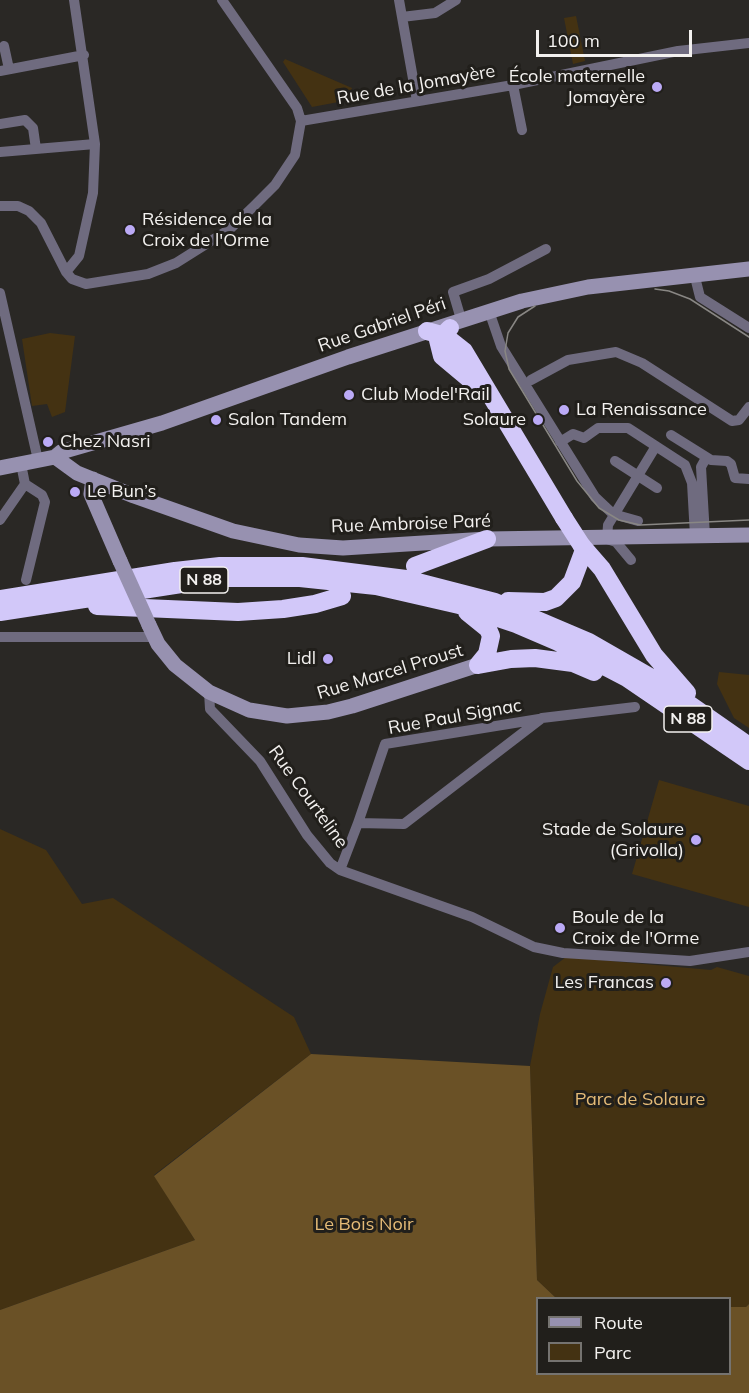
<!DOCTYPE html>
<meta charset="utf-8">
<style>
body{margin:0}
#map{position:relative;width:749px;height:1393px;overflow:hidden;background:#2a2825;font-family:Mulish,sans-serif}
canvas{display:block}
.legend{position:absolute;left:536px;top:1297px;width:195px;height:78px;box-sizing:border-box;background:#211f1b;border:2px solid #757370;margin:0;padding:8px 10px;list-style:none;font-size:18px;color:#f3f1ef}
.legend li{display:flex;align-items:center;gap:12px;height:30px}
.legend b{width:30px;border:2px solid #757370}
.scale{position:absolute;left:536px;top:30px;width:156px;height:27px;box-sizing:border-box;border:3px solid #f3f1ef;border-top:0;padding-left:8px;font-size:18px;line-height:21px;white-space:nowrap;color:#f3f1ef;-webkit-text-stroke:4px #211f1b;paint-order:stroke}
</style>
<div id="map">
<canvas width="749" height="1393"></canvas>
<ul class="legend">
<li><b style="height:8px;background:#9791b0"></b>Route</li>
<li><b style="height:16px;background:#443212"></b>Parc</li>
</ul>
<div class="scale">100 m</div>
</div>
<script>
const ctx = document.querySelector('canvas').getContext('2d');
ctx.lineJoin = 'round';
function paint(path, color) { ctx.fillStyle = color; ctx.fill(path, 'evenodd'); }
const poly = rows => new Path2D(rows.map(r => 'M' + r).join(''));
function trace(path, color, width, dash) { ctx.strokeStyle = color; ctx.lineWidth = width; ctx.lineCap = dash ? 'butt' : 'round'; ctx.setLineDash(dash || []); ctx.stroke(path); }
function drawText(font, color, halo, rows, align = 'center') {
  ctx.font = font + ' Mulish,sans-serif'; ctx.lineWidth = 6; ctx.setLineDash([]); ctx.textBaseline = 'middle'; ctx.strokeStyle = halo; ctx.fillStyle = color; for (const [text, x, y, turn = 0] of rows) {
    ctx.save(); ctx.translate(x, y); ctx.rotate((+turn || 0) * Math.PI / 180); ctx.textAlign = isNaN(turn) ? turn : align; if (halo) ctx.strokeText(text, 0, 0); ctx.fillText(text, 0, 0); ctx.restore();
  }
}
const green = poly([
 [576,16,585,61,573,64,564,18],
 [285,59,352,88,349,100,312,107,283,62],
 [50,333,75,336,65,412,52,417,47,404,32,406,22,339],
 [719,672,749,675,749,728,734,718,717,684],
 [659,780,749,806,749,907,632,874],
 [0,829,46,850,82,904,113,898,294,1017,311,1054,154,1175,195,1240,0,1310],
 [566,957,711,970,717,967,749,976,749,1304,746,1307,730,1307,730,1298,556,1298,537,1280,530,1066,540,1014,553,967]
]);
const forest = poly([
 [311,1054,530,1066,537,1280,556,1298,538,1298,538,1374,730,1374,730,1307,746,1307,749,1304,749,1393,0,1393,0,1310,195,1240,154,1176]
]);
const street = poly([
 [399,0,417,101],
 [402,17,435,13,456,0],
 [4,46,9,69],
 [0,71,84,55],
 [513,85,522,130],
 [301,121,513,85,678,51,749,43],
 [0,124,25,120,33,128,36,149],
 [0,152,95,144],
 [0,206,18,206,29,211,41,223,66,272,72,279,86,284,148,274,176,263,230,229,254,206,275,185,295,155,301,121,297,108,222,0],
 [66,272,79,256,93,193,95,144,74,0],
 [695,277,700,297,749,328],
 [0,293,38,460],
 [489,311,501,346,595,497,613,514,638,521],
 [461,319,453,292,489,279,546,249],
 [531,380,568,360,616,352,642,363,732,421,739,420,749,407],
 [671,435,711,460,727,461,731,464,735,478,749,479],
 [560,442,573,434,584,438,598,428,628,428,685,465,692,483,695,536],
 [615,461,657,488],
 [25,484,42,495,45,502,26,580],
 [0,520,25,484,21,464],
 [705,536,701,467,706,458],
 [631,560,616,542,607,539,608,525,656,446],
 [0,637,154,637],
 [209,692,210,709,260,761,307,835,330,863,340,870,472,917,534,947,563,953,690,961,749,952],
 [358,823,385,744,539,719],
 [340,870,358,823,404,824,542,718,635,707]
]);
const secondary = poly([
 [55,457,77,473,134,496,233,531,299,545,343,548,487,539,749,535],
 [0,468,55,457,61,452,162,423,348,357,522,301,588,287,749,269],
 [93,479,91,494,120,561],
 [149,625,158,644,175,665,209,692,249,710,287,716,328,712,352,706,478,665]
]);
const highway = poly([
 [450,328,438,340,442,356,479,387],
 [427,331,445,336,464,351,564,518],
 [582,546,602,569,654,655,687,693],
 [415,566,487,539],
 [0,599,175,571,220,566,302,566,406,579,495,602,589,642,650,677,749,746],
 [508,601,545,602,556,598,572,582,584,550],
 [97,606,238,612,283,609,315,604,342,596],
 [0,612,220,578,300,578,376,586,459,605,516,624,558,642,627,678,749,761],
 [467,612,488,629,491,636,487,654,478,665],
 [478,665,511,659,535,658,573,663,594,672]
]);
const tram = poly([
 [655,289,669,291,690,299,749,337],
 [535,306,518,317,508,333,505,351,509,369,577,481,599,508,619,520,640,525,749,520]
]);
const secondaryBridge = poly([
 [120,561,149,625]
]);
const highwayBridge = poly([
 [564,518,582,546]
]);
const markers = [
 [657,87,6,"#bbaaf6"],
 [130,230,6,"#bbaaf6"],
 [349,395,6,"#bbaaf6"],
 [564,410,6,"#bbaaf6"],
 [216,420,6,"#bbaaf6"],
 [538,420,6,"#bbaaf6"],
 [48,442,6,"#bbaaf6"],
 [75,492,6,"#bbaaf6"],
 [328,659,6,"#bbaaf6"],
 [696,840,6,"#bbaaf6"],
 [560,928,6,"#bbaaf6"],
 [666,983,6,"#bbaaf6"]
];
const shields = [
 [204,580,48],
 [688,719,48]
];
const shieldNames = [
 ["N 88",204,580],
 ["N 88",688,719]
];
const poiNames = [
 ["École maternelle",645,77,"right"],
 ["Jomayère",645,98,"right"],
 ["Résidence de la",142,220],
 ["Croix de l'Orme",142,241],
 ["Club Model'Rail",361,395],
 ["La Renaissance",576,410],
 ["Salon Tandem",228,420],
 ["Solaure",526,420,"right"],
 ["Chez Nasri",60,442],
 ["Le Bun’s",87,492],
 ["Lidl",316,659,"right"],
 ["Stade de Solaure",684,830,"right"],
 ["(Grivolla)",684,851,"right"],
 ["Boule de la",572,918],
 ["Croix de l'Orme",572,939],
 ["Les Francas",654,983,"right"]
];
const streetNames = [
 ["Rue de la Jomayère",416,85,-10],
 ["Rue Gabriel Péri",382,325,-19],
 ["Rue Ambroise Paré",411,524,-2],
 ["Rue Marcel Proust",390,672,-17],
 ["Rue Paul Signac",455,717,-10],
 ["Rue Courteline",308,797,54]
];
const parkNames = [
 ["Parc de Solaure",640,1100],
 ["Le Bois Noir",364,1225]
];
paint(green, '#443212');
paint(forest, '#6a5126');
trace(street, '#6f6b7f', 10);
trace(secondary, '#9791b0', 15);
trace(highway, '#d2c8f9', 18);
trace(tram, '#898784', 1.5);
trace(secondaryBridge, '#9791b0', 15);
trace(highwayBridge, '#d2c8f9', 18);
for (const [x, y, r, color] of markers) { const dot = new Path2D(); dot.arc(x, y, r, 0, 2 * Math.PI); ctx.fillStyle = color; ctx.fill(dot); trace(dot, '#211f1b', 2); }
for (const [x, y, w] of shields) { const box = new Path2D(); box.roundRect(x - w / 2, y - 13, w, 26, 4.5); ctx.fillStyle = '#211f1b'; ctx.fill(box); trace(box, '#f3f1ef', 1.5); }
drawText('bold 16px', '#f3f1ef', null, shieldNames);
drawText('18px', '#f3f1ef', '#211f1b', poiNames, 'left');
drawText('18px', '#f3f1ef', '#211f1b', streetNames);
drawText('18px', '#e5bb77', '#211f1b', parkNames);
</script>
